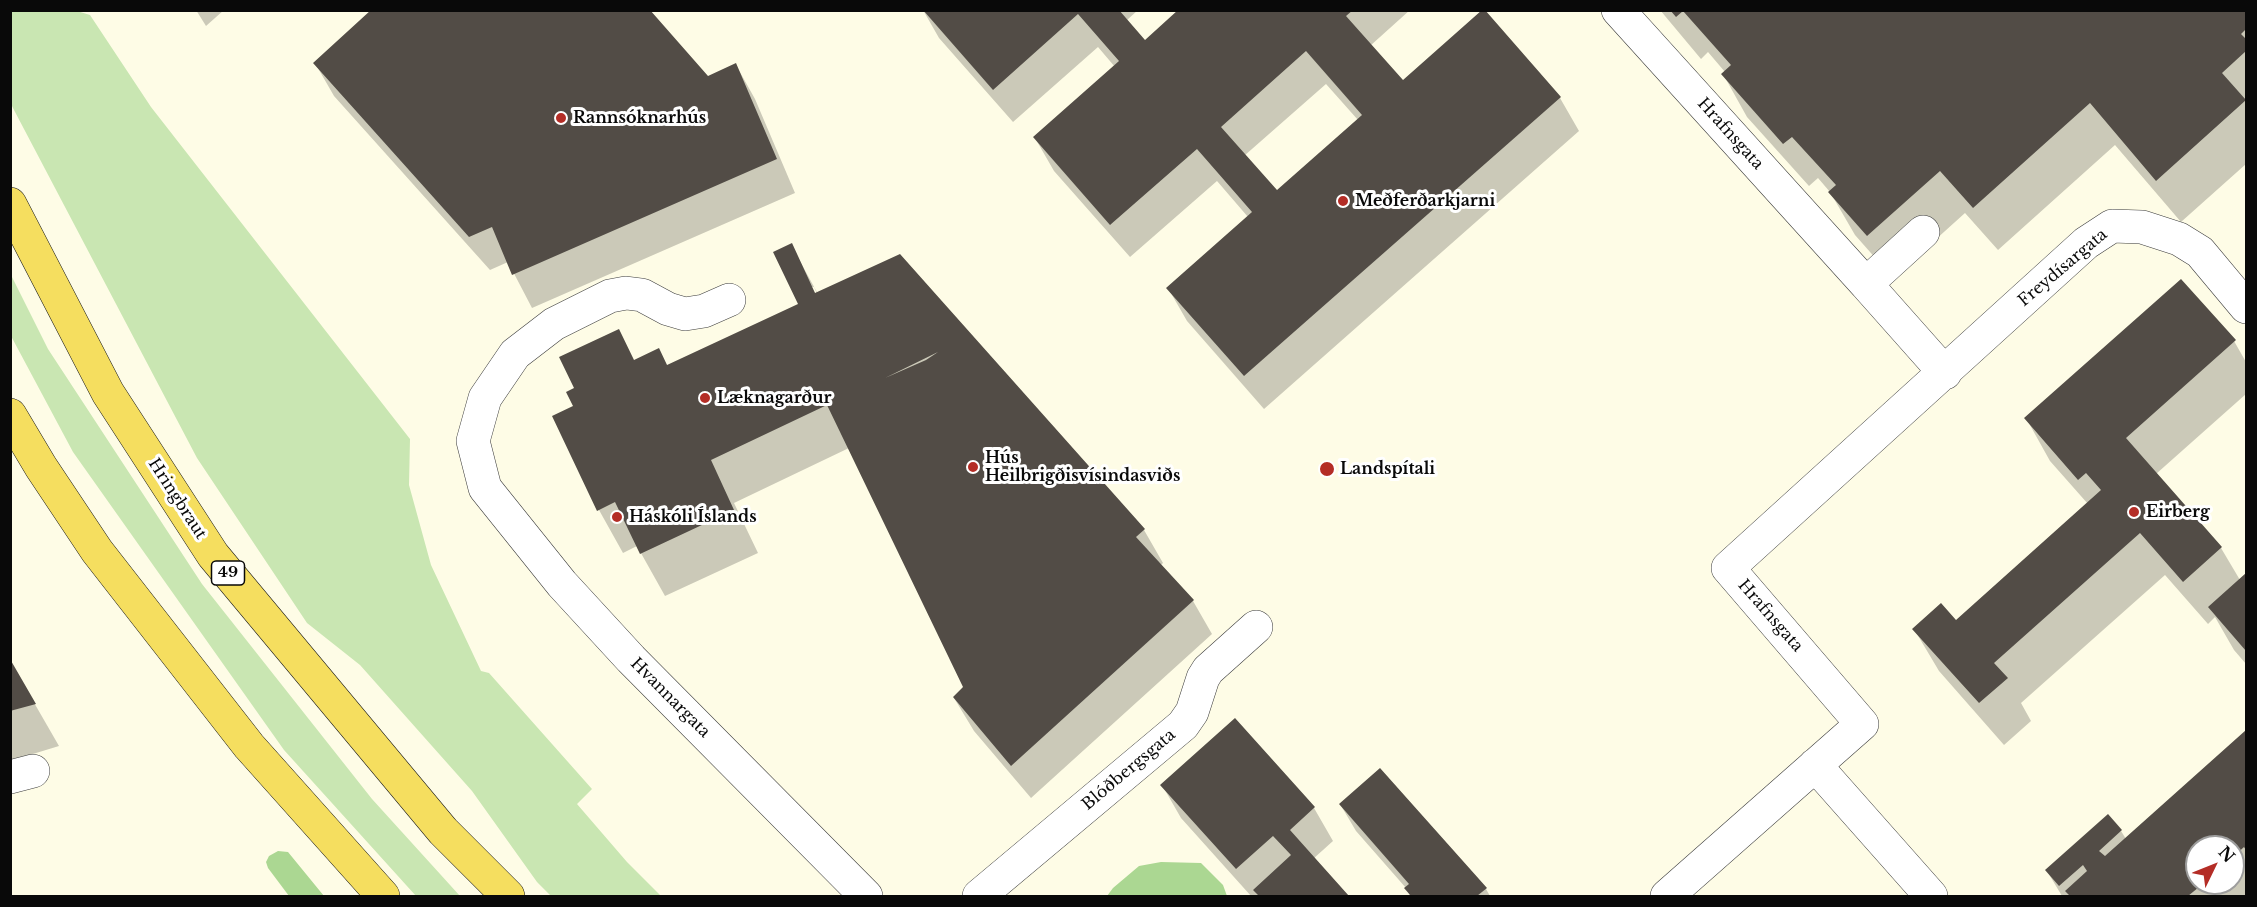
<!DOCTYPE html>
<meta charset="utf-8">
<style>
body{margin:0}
#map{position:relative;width:2257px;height:907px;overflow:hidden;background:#fefce6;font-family:"Libre Baskerville",serif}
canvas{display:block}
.frame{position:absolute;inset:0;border:12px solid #090909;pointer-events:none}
.north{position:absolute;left:2185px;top:835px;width:60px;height:60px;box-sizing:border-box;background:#fff;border:2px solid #9d9d9d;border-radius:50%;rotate:47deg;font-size:16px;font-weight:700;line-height:24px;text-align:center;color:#090909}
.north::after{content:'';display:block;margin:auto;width:21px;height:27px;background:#b42d26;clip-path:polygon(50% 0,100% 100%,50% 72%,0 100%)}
</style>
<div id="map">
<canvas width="2257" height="907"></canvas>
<div class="frame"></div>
<div class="north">N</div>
</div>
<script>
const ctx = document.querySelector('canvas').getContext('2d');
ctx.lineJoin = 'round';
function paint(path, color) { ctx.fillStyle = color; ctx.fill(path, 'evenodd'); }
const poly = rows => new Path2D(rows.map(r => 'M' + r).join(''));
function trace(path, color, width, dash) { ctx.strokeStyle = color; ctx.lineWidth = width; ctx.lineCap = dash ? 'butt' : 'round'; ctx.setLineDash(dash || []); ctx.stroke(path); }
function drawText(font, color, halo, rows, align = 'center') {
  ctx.font = font + ' "Libre Baskerville",serif'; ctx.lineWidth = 6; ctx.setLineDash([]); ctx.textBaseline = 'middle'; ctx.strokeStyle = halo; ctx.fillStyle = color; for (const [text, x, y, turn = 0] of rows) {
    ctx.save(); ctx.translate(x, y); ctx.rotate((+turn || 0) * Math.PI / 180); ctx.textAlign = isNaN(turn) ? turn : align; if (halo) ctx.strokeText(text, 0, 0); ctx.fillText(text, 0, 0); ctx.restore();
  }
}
const green = poly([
 [10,11,77,11,90,15,151,107,410,439,409,485,431,565,481,671,489,673,592,789,577,804,627,862,661,896,551,896,537,882,472,791,360,665,307,623,197,458,14,110,10,102],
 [11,275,48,349,202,584,372,799,460,896,416,896,284,750,73,452,11,336]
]);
const forest = poly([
 [278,851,288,852,324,896,289,896,268,868,266,862,269,856],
 [1161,862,1201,863,1223,885,1227,896,1107,896,1113,888,1139,866]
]);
const shadow = poly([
 [196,10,224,10,206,26],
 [923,10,1138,10,1126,21,1144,42,1180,10,1410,10,1370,46,1403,83,1560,98,1579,131,1264,409,1187,321,1168,288,1248,217,1217,181,1130,257,1054,171,1035,138,1115,67,1098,47,1013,122,939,38],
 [1326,84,1358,120,1277,192,1244,156],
 [1660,10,2246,10,2246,164,2181,222,2115,145,1998,250,1965,213,1893,278,1855,235,1830,192,1818,178,1809,186,1747,117,1723,74,1725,72,1708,52,1701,59],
 [315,63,708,78,736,65,755,99,795,193,532,308,508,262,490,270,334,96],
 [791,245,818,294,899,256,1144,530,1163,563,1160,566,1193,601,1212,634,1031,798,974,731,954,698,965,688,849,448,734,503,758,553,665,596,637,546,623,553,599,510,554,416,575,406,634,361,658,350,668,367,800,305],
 [811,287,814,287,820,300],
 [2234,341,2246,362,2246,394,2156,474,2221,548,2240,580,2246,575,2246,664,2234,650,2215,617,2208,624,2165,575,2021,703,2031,721,2004,745,1939,671,1914,629,1956,622,2088,504,2050,461,2026,418],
 [10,661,59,746,10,761],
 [2246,732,2246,896,2062,896,2047,871,2121,831,2126,839],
 [2197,847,2233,847,2233,883,2197,883],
 [1162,785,1314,808,1333,841,1313,859,1347,896,1251,896,1181,818],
 [1340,804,1486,889,1490,896,1410,896,1406,888,1356,831]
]);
const building = poly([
 [371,10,650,10,708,76,736,63,777,159,512,275,492,227,469,237,313,63],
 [923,10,1119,10,1145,40,1178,10,1353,10,1346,16,1403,80,1482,10,1485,10,1561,97,1244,376,1166,288,1252,212,1197,149,1110,225,1033,137,1119,61,1078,14,993,90],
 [1306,51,1362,115,1277,190,1221,127],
 [1670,10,2246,10,2246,29,2241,34,2246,39,2246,51,2222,73,2246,100,2156,181,2090,103,1973,208,1940,171,1867,236,1828,192,1836,185,1792,137,1783,144,1721,74,1731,65,1683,11,1676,17],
 [792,243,815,293,900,254,1145,529,1136,537,1194,600,1011,766,953,697,963,687,827,405,711,460,734,510,640,554,615,502,597,511,552,416,573,406,566,392,574,388,559,357,619,329,634,360,659,348,667,365,798,304,773,252],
 [938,352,926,360,885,378],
 [2181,279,2236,340,2126,438,2222,547,2183,582,2140,533,1994,663,2008,678,1979,703,1912,629,1941,603,1956,620,2101,490,2086,473,2078,480,2024,418],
 [2246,573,2246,651,2208,607],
 [10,659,36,704,10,711],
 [1235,718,1315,807,1290,830,1349,896,1259,896,1253,890,1291,855,1273,836,1236,869,1160,785],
 [2246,730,2246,850,2244,847,2233,857,2233,847,2197,847,2197,883,2204,883,2188,896,2070,896,2065,891,2087,871,2083,865,2059,886,2045,870,2108,814,2122,830,2099,851,2105,856],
 [1380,768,1487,888,1477,896,1411,896,1404,888,1409,884,1339,804]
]);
const minor = poly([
 [1618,10,1866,284],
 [1923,232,1866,284,1945,373],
 [729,300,704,311,685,314,668,309,642,295,626,293,610,296,554,324,515,354,485,398,473,441,485,488,562,584,631,659,866,896],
 [1815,765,1931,896],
 [10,777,33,771],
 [979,896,1183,725,1192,712,1203,678,1208,670,1256,627],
 [1667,896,1862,724,1728,568,2086,243,2112,226,2142,227,2179,239,2200,252,2246,307]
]);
const major = poly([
 [10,204,108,393,213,555,443,831,508,896],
 [10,415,41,467,97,551,249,746,383,896]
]);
const markers = [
 [561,118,6,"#b42d26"],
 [1343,201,6,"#b42d26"],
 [705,398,6,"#b42d26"],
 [973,467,6,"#b42d26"],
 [1327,469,8,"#b42d26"],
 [2134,512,6,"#b42d26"],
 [617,517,6,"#b42d26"]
];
const shields = [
 [228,573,33]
];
const shieldNames = [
 ["49",228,573]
];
const poiNames = [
 ["Rannsóknarhús",573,118],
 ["Meðferðarkjarni",1355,201],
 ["Læknagarður",717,398],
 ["Hús",985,458],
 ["Heilbrigðisvísindasviðs",985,476],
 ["Landspítali",1340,469],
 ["Eirberg",2146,512],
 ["Háskóli Íslands",629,517]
];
const streetNames = [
 ["Hrafnsgata",1730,134,48],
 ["Freydísargata",2063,268,-40],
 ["Hringbraut",177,499,57],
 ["Hrafnsgata",1770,616,49],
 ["Hvannargata",670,698,45],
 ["Blóðbergsgata",1129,770,-40]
];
paint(green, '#c9e6b2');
paint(forest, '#abd792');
paint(shadow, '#0003');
paint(building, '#524c46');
trace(minor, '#3c3c3c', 34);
trace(major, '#1a1a1a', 34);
trace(minor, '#fff', 33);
trace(major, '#f5de5f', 33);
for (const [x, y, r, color] of markers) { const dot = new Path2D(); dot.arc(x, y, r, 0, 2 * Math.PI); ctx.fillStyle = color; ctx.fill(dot); trace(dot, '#fff', 2); }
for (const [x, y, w] of shields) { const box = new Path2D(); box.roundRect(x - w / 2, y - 12, w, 24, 4.5); ctx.fillStyle = '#fff'; ctx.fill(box); trace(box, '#090909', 1.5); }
drawText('bold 15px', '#090909', null, shieldNames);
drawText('bold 16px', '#090909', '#fff', poiNames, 'left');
drawText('16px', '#090909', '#fff', streetNames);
</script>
